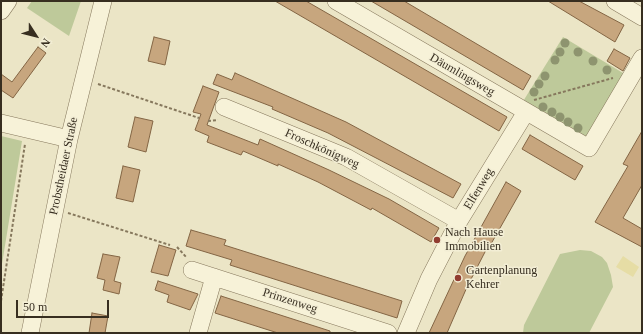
<!DOCTYPE html>
<meta charset="utf-8">
<style>
body{margin:0}
#map{position:relative;width:643px;height:334px;overflow:hidden;background:#ebe5c6;font-family:"Times New Roman",serif}
canvas{display:block}
.frame{position:absolute;inset:0;border:2px solid #372e20;pointer-events:none}
.north{position:absolute;left:16px;top:16px;width:40px;height:40px;-webkit-text-stroke:3px #f3eed5;paint-order:stroke;rotate:126deg;font-size:11px;font-weight:700;line-height:16px;text-align:center;color:#372e20}
.north::after{content:'';display:block;margin:auto;width:14px;height:18px;background:#372e20;clip-path:polygon(50% 0,100% 100%,50% 72%,0 100%)}
.scale{position:absolute;left:16px;top:300px;width:93px;height:18px;box-sizing:border-box;border:2px solid #372e20;border-top:0;padding-left:5px;font-size:12px;line-height:14px;white-space:nowrap;color:#372e20;-webkit-text-stroke:3px #f3eed5;paint-order:stroke}
</style>
<div id="map">
<canvas width="643" height="334"></canvas>
<div class="frame"></div>
<div class="north">N</div>
<div class="scale">50 m</div>
</div>
<script>
const ctx = document.querySelector('canvas').getContext('2d');
ctx.lineJoin = 'round';
function paint(path, color) { ctx.fillStyle = color; ctx.fill(path, 'evenodd'); }
const poly = rows => new Path2D(rows.map(r => 'M' + r).join(''));
function trace(path, color, width, dash) { ctx.strokeStyle = color; ctx.lineWidth = width; ctx.lineCap = dash ? 'butt' : 'round'; ctx.setLineDash(dash || []); ctx.stroke(path); }
function drawText(font, color, halo, rows, align = 'center') {
  ctx.font = font + ' "Times New Roman",serif'; ctx.lineWidth = 3; ctx.setLineDash([]); ctx.textBaseline = 'middle'; ctx.strokeStyle = halo; ctx.fillStyle = color; for (const [text, x, y, turn = 0] of rows) {
    ctx.save(); ctx.translate(x, y); ctx.rotate((+turn || 0) * Math.PI / 180); ctx.textAlign = isNaN(turn) ? turn : align; if (halo) ctx.strokeText(text, 0, 0); ctx.fillText(text, 0, 0); ctx.restore();
  }
}
const green = poly([
 [32,1,81,1,69,36,27,8],
 [563,37,628,76,590,138,584,139,522,103],
 [1,136,22,141,1,270],
 [580,250,591,251,602,257,607,263,611,275,613,287,589,333,523,333,524,325,560,254]
]);
const sand = poly([
 [623,256,639,267,633,277,616,267]
]);
const building = poly([
 [275,1,306,1,507,117,499,131,275,1],
 [371,1,404,1,531,76,523,90,371,1],
 [548,1,579,1,624,25,615,42,548,1],
 [154,37,170,41,165,65,148,61,154,37],
 [38,47,46,53,13,98,1,90,1,74,12,82,38,47],
 [614,49,630,58,623,71,607,61,614,49],
 [235,73,346,122,461,184,453,198,328,133,272,109,273,107,213,84,217,74,232,80,235,73],
 [203,86,219,92,207,125,258,145,260,139,329,170,389,199,439,228,431,242,372,208,371,210,318,182,278,164,278,166,243,151,241,155,207,142,209,136,195,130,201,114,193,112,203,86],
 [135,117,153,121,146,152,128,147,135,117],
 [642,131,642,185,623,218,642,229,642,247,595,222,628,166,623,164,642,131],
 [530,135,583,166,575,180,522,149,530,135],
 [123,166,140,170,133,202,116,198,123,166],
 [506,182,521,191,487,251,486,250,467,287,447,333,429,333,465,256,506,182],
 [191,230,226,240,224,245,402,301,397,318,230,265,232,260,186,246,191,230],
 [159,245,176,250,168,276,151,272,159,245],
 [103,254,120,257,114,281,121,283,119,294,103,290,105,280,97,278,103,254],
 [158,281,198,294,190,310,167,302,169,295,155,290,158,281],
 [221,296,330,331,330,333,278,333,215,313,221,296],
 [92,313,108,316,105,333,89,333,92,313]
]);
const path = poly([
 [98,84,199,118],
 [534,100,613,78],
 [208,121,218,120],
 [68,213,170,245],
 [177,247,187,258],
 [1,301,25,144]
]);
const minor = poly([
 [336,1,589,148,642,58],
 [615,1,642,17],
 [1,11,8,1],
 [224,107,346,157,459,221],
 [1,123,69,139],
 [192,270,388,333],
 [30,333,69,139,103,1],
 [198,333,214,277],
 [406,333,429,279,459,221,526,112]
]);
const trees = [
 [565,43],
 [560,52],
 [578,52],
 [555,60],
 [593,61],
 [607,70],
 [545,76],
 [539,84],
 [534,92],
 [543,107],
 [552,112],
 [560,117],
 [568,122],
 [578,128]
];
const markers = [
 [437,240,4,"#913c30"],
 [458,278,4,"#913c30"]
];
const streetNames = [
 ["Däumlingsweg",462,75,30],
 ["Froschkönigweg",322,149,24],
 ["Probstheidaer Straße",64,166,-78],
 ["Elfenweg",479,189,-59],
 ["Prinzenweg",290,301,18]
];
const poiNames = [
 ["Nach Hause",445,233],
 ["Immobilien",445,247],
 ["Gartenplanung",466,271],
 ["Kehrer",466,285]
];
paint(green, '#bec99a');
paint(sand, '#e6dda5');
paint(building, '#c7a67e');
trace(building, '#836544', 1);
trace(minor, '#86785d', 18);
trace(path, '#86785d', 2, [3, 2]);
trace(minor, '#f7f2d8', 17);
ctx.fillStyle = '#8e946f';
for (const [x, y] of trees) { ctx.beginPath(); ctx.arc(x, y, 4.5, 0, 2 * Math.PI); ctx.fill(); }
for (const [x, y, r, color] of markers) { const dot = new Path2D(); dot.arc(x, y, r, 0, 2 * Math.PI); ctx.fillStyle = color; ctx.fill(dot); trace(dot, '#f3eed5', 1.5); }
drawText('12px', '#372e20', '#f3eed5', streetNames);
drawText('12px', '#372e20', '#f3eed5', poiNames, 'left');
</script>
